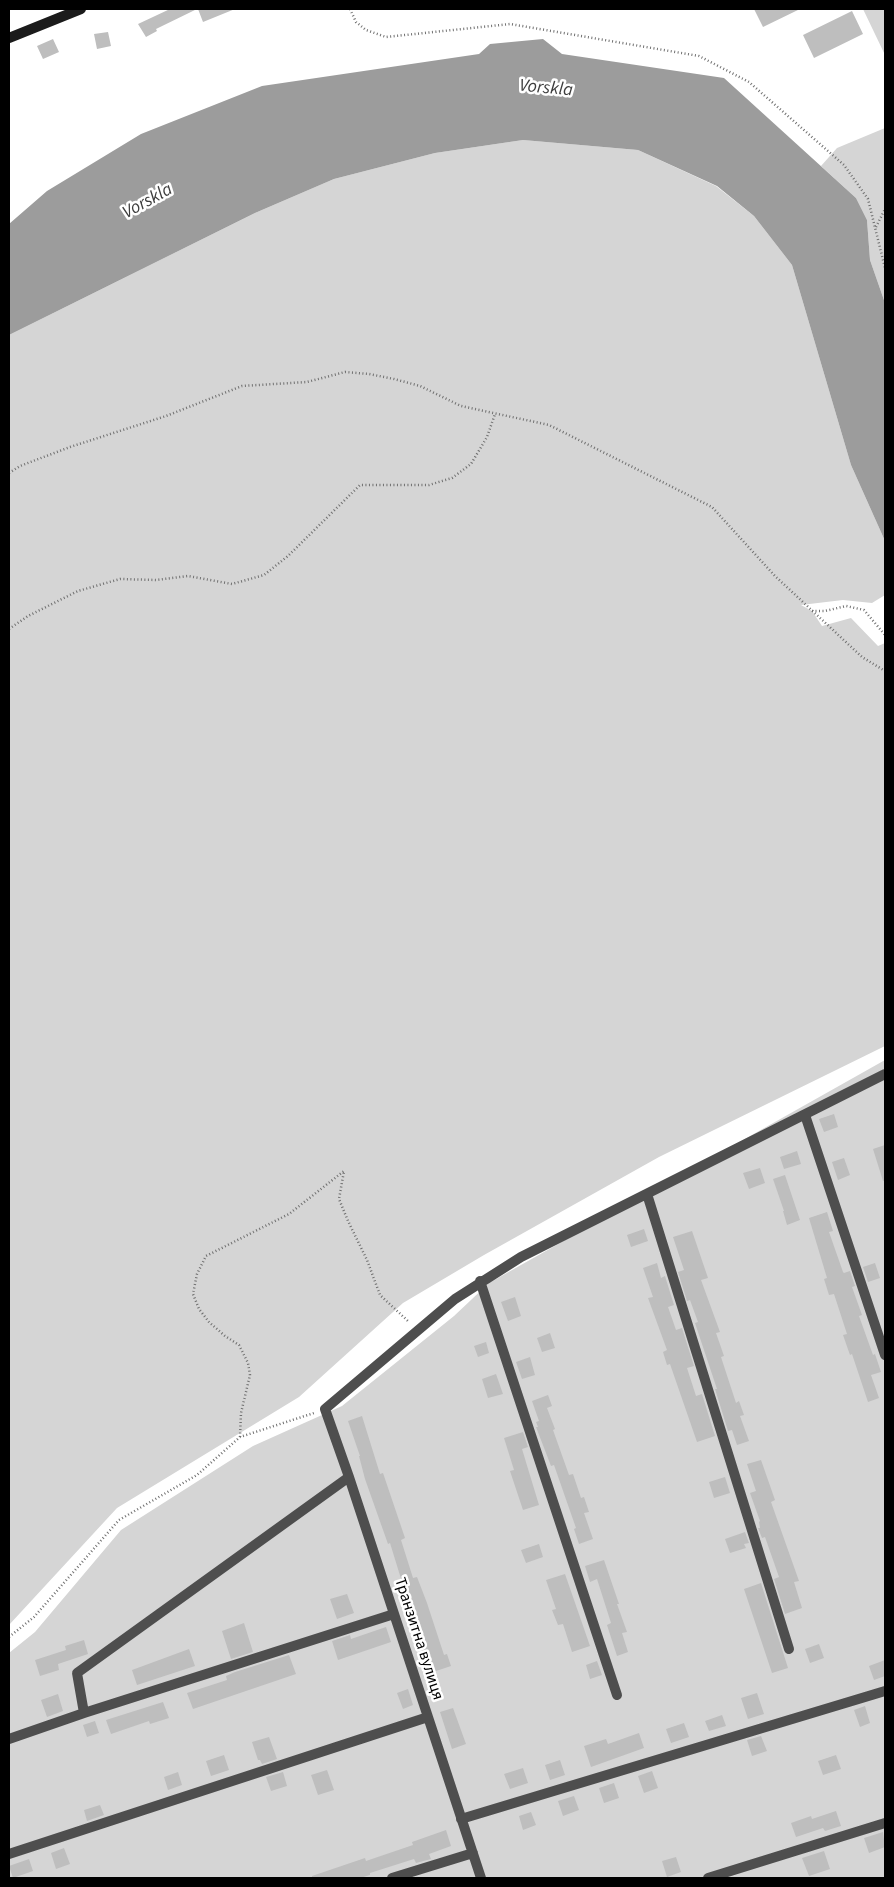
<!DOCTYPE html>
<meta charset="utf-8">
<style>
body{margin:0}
#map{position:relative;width:894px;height:1887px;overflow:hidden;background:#fff;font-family:"Source Sans 3",sans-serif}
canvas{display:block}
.frame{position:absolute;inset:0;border:10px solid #000;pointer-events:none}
</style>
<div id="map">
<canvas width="894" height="1887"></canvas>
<div class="frame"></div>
</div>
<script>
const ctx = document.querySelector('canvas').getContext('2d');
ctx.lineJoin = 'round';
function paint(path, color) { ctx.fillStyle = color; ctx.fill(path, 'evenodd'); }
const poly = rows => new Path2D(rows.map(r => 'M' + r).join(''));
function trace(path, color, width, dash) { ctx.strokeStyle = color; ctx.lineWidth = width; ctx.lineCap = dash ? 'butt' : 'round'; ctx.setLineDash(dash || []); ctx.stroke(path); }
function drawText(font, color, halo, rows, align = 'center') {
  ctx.font = font + ' "Source Sans 3",sans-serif'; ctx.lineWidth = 5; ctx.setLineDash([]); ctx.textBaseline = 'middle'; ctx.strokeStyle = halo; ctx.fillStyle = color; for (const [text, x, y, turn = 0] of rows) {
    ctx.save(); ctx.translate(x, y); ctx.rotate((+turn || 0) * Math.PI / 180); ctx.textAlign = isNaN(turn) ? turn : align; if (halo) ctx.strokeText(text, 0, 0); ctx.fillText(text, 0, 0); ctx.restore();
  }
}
const green = poly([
 [863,9,885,9,885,55],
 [885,128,885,303,870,260,867,220,856,198,821,166,837,148],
 [523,140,638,150,716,186,754,216,792,265,851,465,885,541,885,595,872,603,843,600,801,605,812,611,822,626,851,618,878,646,885,643,885,1046,659,1157,484,1255,403,1303,299,1397,117,1508,9,1625,9,335,255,213,334,179,435,153],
 [885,1060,885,1878,9,1878,9,1653,35,1632,121,1530,253,1446,342,1406,454,1316,489,1283]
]);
const water = poly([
 [543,39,562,54,724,78,856,198,867,220,870,260,885,303,885,541,851,465,792,265,754,216,717,186,638,150,523,140,435,153,334,179,255,213,9,335,9,224,47,191,141,134,262,86,479,54,490,44]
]);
const building = poly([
 [170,9,197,9,156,29,157,31,146,37,138,24],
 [198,9,235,9,203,22],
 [754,9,800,9,763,27],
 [852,11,863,34,814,58,803,35],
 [108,32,111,46,97,49,94,34],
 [53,39,59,52,43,59,37,46],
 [834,1114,838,1127,824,1132,819,1119],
 [885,1145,885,1180,883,1181,873,1149],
 [797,1151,801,1164,784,1169,780,1157],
 [844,1158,850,1175,838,1180,832,1162],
 [760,1168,765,1183,749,1189,743,1173],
 [785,1175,800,1220,787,1225,783,1211,784,1211,773,1179],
 [827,1212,833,1231,829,1232,843,1272,844,1273,850,1271,855,1286,852,1287,862,1315,859,1316,873,1355,875,1354,881,1372,871,1375,879,1398,868,1402,852,1354,850,1355,843,1335,847,1334,834,1294,829,1295,824,1279,827,1278,809,1218],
 [644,1229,648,1241,631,1247,627,1235],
 [692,1231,708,1278,701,1280,720,1332,716,1333,724,1356,721,1357,736,1403,739,1401,744,1415,740,1416,749,1441,737,1445,732,1430,728,1431,715,1389,717,1389,695,1323,698,1322,690,1300,687,1301,678,1272,684,1270,673,1237],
 [657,1263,661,1278,665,1276,674,1305,668,1307,676,1330,682,1328,694,1366,687,1368,696,1396,702,1394,715,1436,697,1442,670,1364,667,1365,663,1352,667,1350,648,1298,653,1297,643,1268],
 [875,1263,880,1278,868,1282,863,1267],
 [515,1297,521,1316,508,1321,501,1302],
 [550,1333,555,1348,542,1352,537,1338],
 [486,1342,489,1353,478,1357,474,1346],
 [530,1357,535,1375,522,1379,516,1362],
 [496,1374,503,1394,488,1398,482,1379],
 [548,1395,552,1406,547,1408,555,1429,553,1430,569,1475,573,1474,581,1498,584,1497,589,1512,584,1513,593,1539,579,1544,574,1529,576,1528,554,1465,551,1466,536,1427,538,1427,536,1422,539,1421,532,1401],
 [362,1416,380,1474,383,1473,405,1538,401,1540,413,1578,417,1577,427,1603,444,1655,447,1654,451,1666,430,1673,416,1635,400,1583,402,1582,390,1543,388,1544,365,1479,359,1456,360,1456,348,1421],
 [523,1432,528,1447,522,1449,539,1505,523,1510,510,1471,514,1470,504,1438],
 [761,1460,775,1500,771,1502,799,1581,794,1582,802,1608,785,1614,774,1579,779,1577,765,1537,762,1538,758,1528,760,1528,759,1522,760,1521,750,1493,756,1491,747,1464],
 [725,1477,730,1493,714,1498,709,1482],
 [745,1532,749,1543,744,1544,746,1548,730,1553,725,1539],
 [539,1544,543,1557,526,1563,521,1550],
 [604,1560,619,1604,617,1604,627,1632,622,1633,628,1652,617,1656,607,1625,611,1623,597,1579,590,1582,585,1566],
 [565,1574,590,1646,572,1652,563,1624,558,1625,552,1610,556,1609,546,1580],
 [761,1583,788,1668,772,1673,744,1589],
 [347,1594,354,1613,337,1619,330,1599],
 [244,1623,253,1652,231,1659,222,1631],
 [386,1627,391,1642,338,1660,332,1641,350,1635,351,1639],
 [84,1640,88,1654,58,1664,59,1670,40,1676,35,1660,66,1650,65,1646],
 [819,1644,824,1658,810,1663,805,1649],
 [189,1649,195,1666,137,1685,132,1670],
 [289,1655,296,1674,193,1709,187,1693,227,1680,226,1676,235,1672],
 [885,1660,885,1676,874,1680,869,1666],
 [597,1661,602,1675,590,1679,586,1665],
 [408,1689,413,1705,403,1709,397,1693],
 [757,1693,764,1714,748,1719,741,1698],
 [58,1694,63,1711,47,1717,41,1700],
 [163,1702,169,1718,150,1724,149,1721,111,1734,106,1720],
 [865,1706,870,1723,860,1727,854,1710],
 [453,1708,466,1744,452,1749,440,1712],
 [722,1715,726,1726,709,1731,705,1721],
 [95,1721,99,1733,87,1737,83,1725],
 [684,1723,689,1737,671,1743,666,1729],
 [639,1733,644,1748,591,1767,584,1746,606,1739,608,1744],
 [761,1736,767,1751,752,1756,747,1740],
 [269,1737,277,1759,262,1764,260,1760,258,1760,252,1742],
 [224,1755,229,1770,211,1776,206,1761],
 [836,1755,841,1769,823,1775,818,1761],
 [560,1760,565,1775,550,1780,545,1765],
 [523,1768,528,1783,510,1789,504,1774],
 [327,1770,334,1790,318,1795,311,1775],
 [652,1771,658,1788,644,1793,638,1776],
 [178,1772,182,1785,168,1790,164,1777],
 [283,1772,287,1786,271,1791,266,1777],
 [614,1783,619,1798,604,1803,599,1788],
 [574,1796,579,1810,563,1816,558,1801],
 [100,1805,104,1815,87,1821,84,1810],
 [836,1811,841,1826,825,1831,823,1828,796,1837,791,1823,811,1816,812,1819],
 [531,1812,536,1825,523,1830,519,1816],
 [446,1830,451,1846,429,1854,431,1859,416,1863,414,1859,370,1873,370,1875,360,1878,312,1878,312,1876,365,1858,366,1861,413,1845,412,1842],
 [883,1832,885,1847,869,1853,864,1838],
 [64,1848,70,1864,56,1869,51,1853],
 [824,1851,830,1869,809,1876,802,1858],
 [676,1857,681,1872,667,1877,662,1861],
 [29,1859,33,1871,13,1878,9,1866]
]);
const path = poly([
 [350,9,356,22,366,30,386,37,510,24,699,56,749,82,844,165,868,199,885,268],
 [876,227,885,209],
 [9,473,20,466,70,447,166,416,242,386,307,382,345,372,369,374,394,379,420,386,461,406,549,425,712,507,775,576,862,657,885,671],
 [812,611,825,611,846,606,864,610,885,635],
 [9,629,28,616,78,591,120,579,156,580,188,576,232,584,264,575,288,556,360,485,429,485,452,478,471,464,487,437,495,414],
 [240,1437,241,1413,250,1375,248,1363,239,1345,225,1336,209,1322,199,1309,193,1294,197,1274,206,1256,289,1214,344,1171,339,1199,348,1221,367,1260,380,1295,409,1322],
 [9,1637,34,1617,119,1520,197,1475,240,1437,314,1413]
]);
const street = poly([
 [805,1115,885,1355],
 [647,1194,789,1649],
 [480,1281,617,1695],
 [84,1713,394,1614],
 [9,1739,84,1713,77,1673,349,1477],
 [461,1819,885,1691],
 [9,1854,428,1717],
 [392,1878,473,1853],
 [481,1878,349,1477,325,1409,455,1299,521,1257,885,1074],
 [708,1878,885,1823]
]);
const secondary = poly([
 [9,38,81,9]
]);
const streetNames = [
 ["Транзитна вулиця",418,1639,72]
];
const waterNames = [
 ["Vorskla",546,89,5],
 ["Vorskla",148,202,-29]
];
paint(green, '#d5d5d5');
paint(water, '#9c9c9c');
paint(building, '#bebebe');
trace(path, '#707070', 2.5, [1, 2.5]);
trace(street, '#4e4e4e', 10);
trace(secondary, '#1b1b1b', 10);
drawText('16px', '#000', '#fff', streetNames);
drawText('italic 18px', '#3d3d3d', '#fff', waterNames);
</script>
